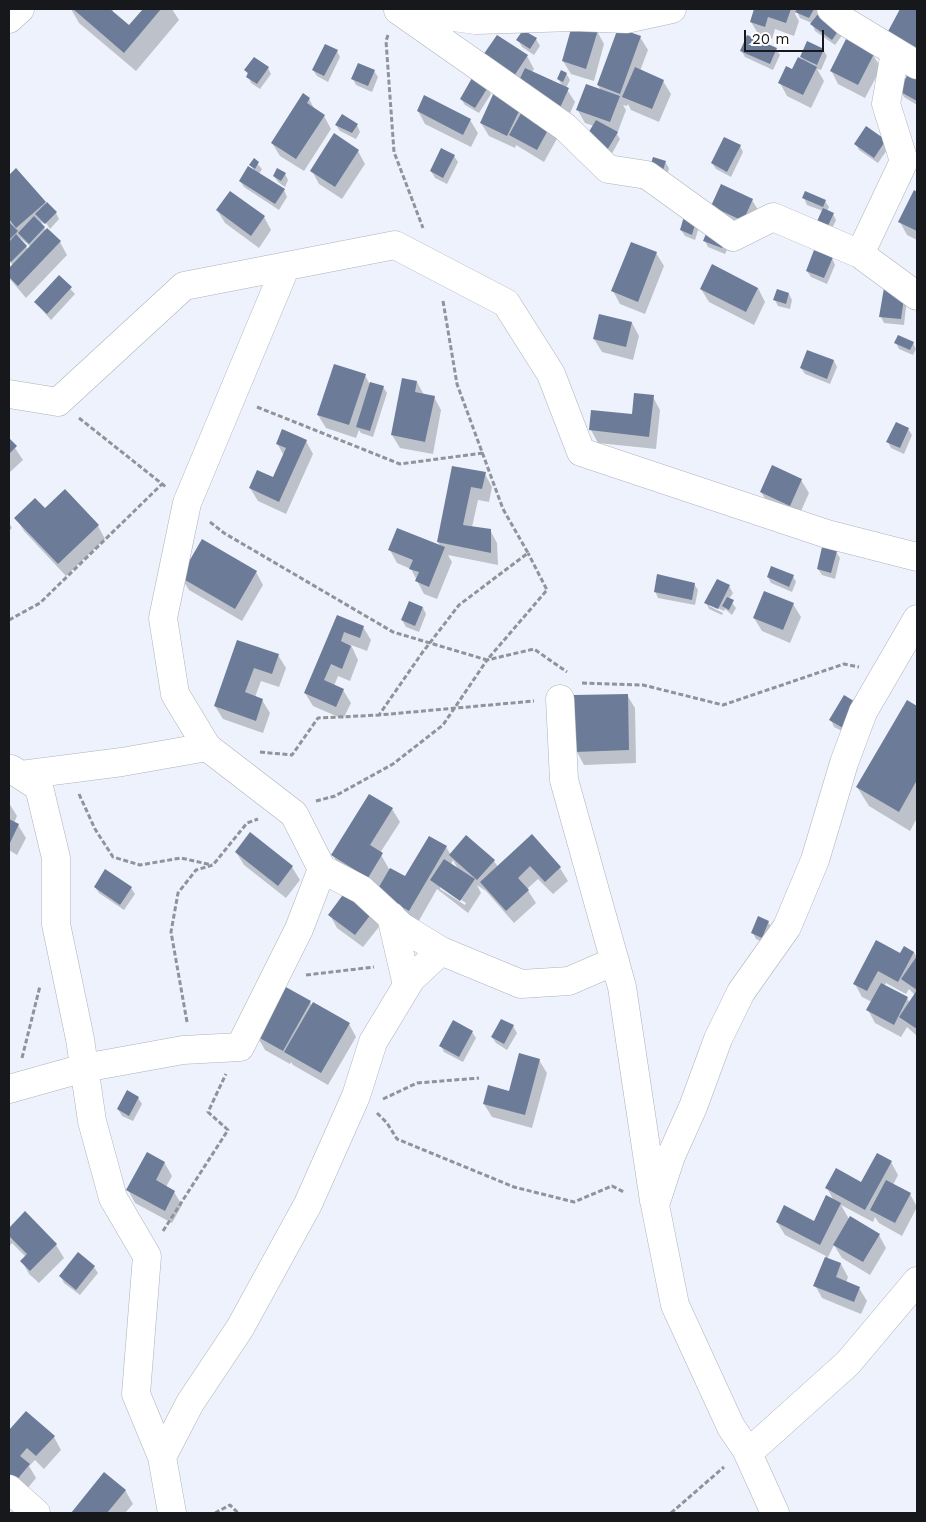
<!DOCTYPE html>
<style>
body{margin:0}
#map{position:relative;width:926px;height:1522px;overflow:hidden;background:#edf2fc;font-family:"Work Sans",sans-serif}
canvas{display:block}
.frame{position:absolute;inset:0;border:10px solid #17181c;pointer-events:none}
.scale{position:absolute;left:744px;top:30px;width:80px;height:22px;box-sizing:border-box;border:2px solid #17181c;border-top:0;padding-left:6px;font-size:15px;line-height:18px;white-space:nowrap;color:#17181c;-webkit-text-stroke:4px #fff;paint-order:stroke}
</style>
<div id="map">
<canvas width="926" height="1522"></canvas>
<div class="frame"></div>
<div class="scale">20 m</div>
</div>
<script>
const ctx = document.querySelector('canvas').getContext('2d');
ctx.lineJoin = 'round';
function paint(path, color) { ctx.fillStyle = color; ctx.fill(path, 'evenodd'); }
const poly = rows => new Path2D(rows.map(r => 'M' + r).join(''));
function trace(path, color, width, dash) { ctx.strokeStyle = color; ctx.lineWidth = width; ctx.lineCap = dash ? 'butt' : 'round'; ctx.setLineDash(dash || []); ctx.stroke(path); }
const shadow = poly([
 [71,9,114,9,112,12,130,27,145,9,172,9,179,20,136,71,79,23],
 [756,9,796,9,797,11,798,9,820,9,817,15,845,31,835,45,815,31,812,23,800,18,796,10,795,14,799,21,794,36,775,29,772,39,759,35,751,22],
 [901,9,917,9,917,62,886,37],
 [597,31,604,44,594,81,571,74,563,61],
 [640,37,648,50,640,71,663,81,671,94,659,122,631,110,628,104,627,106,623,105,626,110,617,134,620,139,610,157,594,126,585,123,577,109,601,91,598,85],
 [536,39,540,46,534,55,522,47,518,40],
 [776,49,780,55,773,70,745,57,741,50],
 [823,49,827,56,821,70,817,69,824,81,811,108,787,96,780,83,804,61,801,57],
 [337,51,340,57,328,82,317,76,313,70],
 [873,55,881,68,865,98,838,84,831,70],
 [527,56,534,69,532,72,562,86,558,78,566,73,570,80,566,88,575,102,566,122,483,58],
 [268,68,271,74,260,89,251,83,246,70],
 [374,71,378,77,372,92,356,85,353,79],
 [917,76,917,105,904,97,900,91],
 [487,88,491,94,479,113,465,105,461,99],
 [497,90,559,135,544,162,516,145,515,148,489,136,481,123],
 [309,99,315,110,324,116,331,129,304,171,280,156,272,143],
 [418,111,470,120,478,133,471,147,425,124],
 [336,125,357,125,360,132,356,139,340,131],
 [867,128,889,147,878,163,859,150,856,144],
 [740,146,743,152,731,177,716,169,712,163],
 [358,151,365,164,342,199,319,184,312,171],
 [454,156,458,162,447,184,435,178,431,171],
 [254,160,262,169,259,174,284,190,287,197,279,210,244,187,240,181,255,172,251,165],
 [665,162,669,168,667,176,655,173],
 [16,170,46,205,56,213,59,219,50,229,43,218,41,219,44,224,41,222,46,231,60,242,67,255,26,298,9,278,9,270,13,265,9,261,9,177],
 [19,237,31,247,28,249,23,243],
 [285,174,288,180,285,187,278,182,274,176],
 [915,192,917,193,917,240,907,235,900,222],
 [804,198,825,201,829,207,827,211,833,214,836,220,828,238,823,211,807,205],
 [752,200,760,213,750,233,712,206],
 [217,210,264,217,271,230,259,248,225,223],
 [700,224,695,240,685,236,681,230],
 [705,241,730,244,725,254,708,247],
 [656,253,664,266,645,314,620,304,613,291],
 [832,258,835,265,827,284,811,277,807,271],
 [59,277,75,294,51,320,35,302],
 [758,288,765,302,754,325,709,302,701,289],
 [789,294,792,300,790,309,778,306,775,300],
 [907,298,904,325,884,323,881,317],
 [632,323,639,336,633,360,602,352,594,339],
 [896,343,913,343,916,349,913,355,899,349],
 [834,361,837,367,830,384,805,374,801,368],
 [365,375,369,383,383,387,387,393,373,437,361,433,359,430,356,438,326,428,318,415],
 [417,382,424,395,434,397,441,410,433,454,400,448,392,435],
 [653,397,660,410,656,449,598,443,591,430,633,416],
 [908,429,912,435,904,454,891,448,888,442],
 [9,439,23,460,9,473],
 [306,441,313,454,286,514,258,501,250,488,273,479,284,456,277,443],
 [453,468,485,474,492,487,489,502,478,500,472,527,490,530,497,543,498,565,448,555,452,562,437,599,424,594,411,569,397,563,390,550,441,547,438,542],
 [801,480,809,493,798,518,769,505,761,492],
 [45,510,98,526,105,539,66,576,24,531,16,518],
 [9,523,12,528,9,531],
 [836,552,840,558,835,579,822,575,818,569],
 [256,572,263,585,242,621,189,590,181,577],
 [793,576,796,582,792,592,771,583,768,577],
 [694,584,698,590,695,605,658,598,655,591],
 [729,586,733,593,729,599,736,608,732,615,725,609,724,611,709,604,709,606,723,613,722,615,709,609,706,602],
 [793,604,801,617,790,643,762,631,754,618],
 [423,608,426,614,419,632,406,627,402,620],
 [337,617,363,627,371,640,367,651,351,645,358,660,350,681,338,676,334,686,343,690,351,703,343,719,313,706,305,693],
 [238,641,278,655,286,668,279,687,261,681,255,697,262,700,270,713,263,733,223,719,215,706],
 [627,695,635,708,636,763,584,765,577,752],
 [844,697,846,733,834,727,831,720],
 [907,702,917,708,917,818,910,831,869,806,857,787],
 [9,803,17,816,14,823,18,825,26,838,17,855,9,850],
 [392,809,400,822,380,853,389,869,406,878,446,847,451,855,467,836,494,861,498,867,532,836,560,868,568,881,553,894,538,879,527,889,536,903,514,923,486,891,477,885,481,893,468,913,437,889,417,924,340,869,333,855],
 [453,860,459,871,451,865],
 [440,886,466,903,465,905,440,889],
 [236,852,292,867,300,880,286,898,244,865],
 [106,871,131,888,135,894,124,910,99,893,95,887],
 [374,910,382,923,363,947,337,928,330,915],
 [768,922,772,928,765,943,756,939,753,933],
 [914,952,917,958,917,1036,907,1027,901,1037,875,1023,868,1010,872,1002,862,997,855,984,900,955],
 [886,983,906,994,909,989,915,995,910,1003,907,998,884,986],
 [310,1002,312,1006,349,1024,356,1037,328,1085,293,1065,291,1062,290,1064,265,1050,257,1036],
 [513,1026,517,1033,507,1050,496,1043,492,1037],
 [472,1032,476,1038,463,1062,444,1052,441,1046],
 [539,1060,547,1073,532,1128,492,1117,484,1104,510,1092],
 [127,1092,138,1098,142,1104,133,1121,122,1116,118,1109],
 [164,1162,172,1176,166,1187,174,1192,182,1205,172,1223,135,1203,128,1190],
 [891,1162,898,1175,893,1185,910,1194,917,1207,902,1236,879,1223,875,1217,873,1222,841,1205,849,1219,879,1235,886,1248,870,1275,842,1258,834,1245,827,1259,841,1264,848,1277,846,1283,859,1288,867,1301,861,1314,822,1298,815,1285,826,1256,785,1235,777,1222,814,1222,834,1201,827,1188,862,1184],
 [25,1213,56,1245,64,1258,39,1283,29,1274,22,1261,26,1257,12,1243,9,1247,9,1230],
 [94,1267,98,1273,80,1295,64,1283,61,1277],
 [26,1413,54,1437,61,1450,44,1469,35,1460,29,1466,36,1478,23,1494,9,1482,9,1432],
 [104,1474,125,1490,133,1504,125,1513,73,1513]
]);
const building = poly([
 [73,9,110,9,129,25,143,9,161,9,124,53],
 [754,9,791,9,786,23,768,17,765,27,750,22],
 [797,9,814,9,809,18,795,12],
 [822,9,843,24,832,40,810,24],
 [900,9,917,9,917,53,885,37],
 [573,22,598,30,586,69,562,61],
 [618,28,641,36,620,94,597,85],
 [523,30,537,38,530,49,516,40],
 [497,35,528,55,512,79,481,58],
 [747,35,777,48,770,64,740,51],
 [846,39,874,54,858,85,830,71],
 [807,41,824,49,817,65,800,57],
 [325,44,338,50,324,76,312,70],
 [254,57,269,67,257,84,246,77,248,73,244,70],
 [798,57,817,67,803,95,778,83,786,66,792,69],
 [358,63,375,70,368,86,351,79],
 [635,67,664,80,652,109,622,97],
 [525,68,569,88,559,110,515,89],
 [561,70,567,73,563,82,557,79],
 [910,70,917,74,917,101,899,91],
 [472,78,488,87,475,108,460,99],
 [586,84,620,96,610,122,576,110],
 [496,88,524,101,507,136,480,123],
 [303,93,310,98,307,103,325,115,296,159,271,143],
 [424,95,471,119,463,135,417,111],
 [525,106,553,121,537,150,509,135],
 [342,114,358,124,352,133,335,125],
 [596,120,618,132,606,152,584,140],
 [866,126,886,140,874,158,854,144],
 [334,133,359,150,335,187,310,171],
 [724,137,741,145,727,172,711,163],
 [441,148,455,155,443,178,430,171],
 [653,157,666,161,663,170,650,167],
 [254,158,259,162,255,169,249,165],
 [248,166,285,189,275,204,239,181],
 [16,168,46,202,16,228,9,219,9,175],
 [277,168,286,173,281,181,273,176],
 [721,184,753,199,743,221,711,206],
 [914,190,917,192,917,231,898,222],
 [230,191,265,216,251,236,216,210],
 [805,191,826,200,823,207,802,198],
 [47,202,57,212,45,224,35,214],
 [823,208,834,213,825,232,814,228],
 [685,213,697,217,692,235,680,230],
 [34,216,45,227,29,244,18,233],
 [9,222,18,231,9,240],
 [47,228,61,241,18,286,9,277,9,268],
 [708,229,727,237,722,248,703,241],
 [16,234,27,246,11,262,9,260,9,242],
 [631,242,657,252,638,302,611,291],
 [814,250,833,257,824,278,806,271],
 [712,264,758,288,746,312,700,289],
 [59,275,72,287,47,314,34,302],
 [884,288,905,291,901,319,879,317],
 [777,289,789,293,786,304,773,300],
 [599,314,632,322,626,347,593,339],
 [898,335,914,342,910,350,894,343],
 [807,350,834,360,827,379,800,368],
 [334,364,366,374,349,425,317,415],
 [402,378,417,381,415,392,435,396,425,442,391,435],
 [370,382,384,386,370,431,356,427],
 [634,393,654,395,649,437,589,430,591,410,632,414],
 [896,422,909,428,900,448,886,442],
 [282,429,307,440,279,502,249,488,257,470,273,477,286,448,276,444],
 [9,438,17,446,9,454],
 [772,465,802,479,790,506,760,492],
 [452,466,486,472,482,489,471,487,463,525,491,529,491,553,437,542],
 [65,489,99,525,58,564,14,518,35,498,45,508],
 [397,528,445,547,429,587,415,581,419,572,409,569,413,560,388,550],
 [202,539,257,571,235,609,180,577],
 [822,547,837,551,831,573,817,569],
 [771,566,794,575,789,587,767,577],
 [657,574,695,583,692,600,654,592],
 [717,579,730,585,718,609,704,603],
 [764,591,794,603,783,630,753,618],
 [727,597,734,600,729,610,722,606],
 [409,601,423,607,415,626,401,620],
 [337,615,364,626,360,638,344,632,341,641,351,646,342,669,331,664,324,680,344,689,336,707,304,693],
 [237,640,279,654,272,674,254,668,245,692,263,699,256,721,214,706],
 [628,694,629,750,575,752,574,695],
 [844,695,857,703,843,728,829,720],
 [907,700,917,706,917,780,899,812,856,787],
 [369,794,393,808,370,845,383,853,368,878,331,855],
 [9,819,19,824,9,845],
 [250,832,293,866,278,886,235,852],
 [532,834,561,867,545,882,530,866,518,878,529,890,506,911,480,882],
 [466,835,495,860,477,880,449,855],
 [429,836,447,846,409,911,376,892,390,868,405,876],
 [444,859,475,879,460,901,430,880],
 [105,869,132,887,120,905,94,887],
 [348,888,375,909,355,935,328,915],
 [758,916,769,921,762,938,751,933],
 [876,940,900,953,904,946,914,952,898,982,878,971,867,991,853,984],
 [917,956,917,1029,899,1017,917,990,901,979],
 [881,983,908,997,894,1025,866,1010],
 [284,986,311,1001,283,1051,256,1036],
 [313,1002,350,1023,321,1073,284,1052],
 [501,1019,514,1025,504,1044,491,1037],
 [453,1020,473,1031,459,1057,439,1046],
 [519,1053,540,1059,525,1115,483,1104,488,1085,509,1091],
 [127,1090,139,1097,129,1116,117,1109],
 [147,1152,165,1162,156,1180,175,1191,165,1211,126,1190],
 [877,1153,892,1161,865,1210,825,1188,836,1168,861,1182],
 [886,1180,911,1193,895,1223,870,1210],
 [826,1195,841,1203,820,1245,776,1222,784,1205,814,1221],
 [25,1211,57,1244,30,1271,20,1261,27,1254,9,1236,9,1228],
 [850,1216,880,1234,863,1262,833,1245],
 [78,1252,95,1266,76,1290,59,1276],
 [825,1257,841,1263,836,1277,860,1287,854,1302,813,1286],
 [26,1411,55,1436,36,1456,27,1448,20,1456,30,1464,15,1482,9,1476,9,1430],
 [104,1472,126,1490,107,1513,71,1513]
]);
const path = poly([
 [388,35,386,41,394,152,423,228],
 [443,301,457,384,503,509,528,553,459,605,422,653,379,715,534,701],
 [257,407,400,464,483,453],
 [79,418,166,487],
 [210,522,224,533,393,632,487,660,547,590,528,553],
 [9,620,40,603,162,484],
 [582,683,643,685,723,705,844,664,859,667],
 [260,752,292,755,318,718,379,715],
 [79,794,95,829,113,857,140,865,181,858,212,865],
 [316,801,335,796,393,764,443,725,487,660,534,649,567,672],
 [306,975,374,967],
 [187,1022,171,932,178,893,196,870,213,865,247,823,258,819],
 [22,1058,40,986],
 [383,1099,417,1083,479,1078],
 [377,1113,387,1123,397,1139,514,1187,574,1202,612,1186,624,1192],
 [163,1231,228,1130,208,1112,226,1074],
 [215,1513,230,1505,238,1513],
 [671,1513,724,1467]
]);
const street = poly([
 [831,9,846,22,917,65],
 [398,10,565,127,608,169,647,175,733,237,773,217,860,254,917,296],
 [401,10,476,20,574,17,626,19,672,9],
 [9,19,20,9],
 [860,254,904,161,886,104,895,52],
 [9,394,58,402,184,286,395,245,506,303,551,374,581,452,827,534,917,557],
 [560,699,564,780,622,987,654,1201],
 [207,747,175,694,163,618,187,503,286,266],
 [11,769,39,787,56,858,56,924,80,1039,92,1121,113,1198,147,1256,136,1394,162,1457,172,1513],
 [391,916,407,985],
 [441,951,521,984,569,981,615,961],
 [9,1089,84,1068,183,1050,240,1047,299,929,322,869,294,814,207,747,122,762,21,775],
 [746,1449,752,1448,758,1444,848,1363,917,1281],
 [162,1457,190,1403,240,1328,308,1204,356,1096,373,1042,411,979,441,951,402,927,362,890,322,869],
 [9,1489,36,1513],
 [775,1513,746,1449,731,1427,675,1305,655,1205,671,1156,693,1107,718,1039,741,992,787,927,815,860,844,763,863,712,917,619]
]);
paint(shadow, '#0003');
paint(building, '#6c7b98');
trace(street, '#adb2bb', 29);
trace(path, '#90939a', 3, [5, 2.5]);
trace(street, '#fff', 28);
</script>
